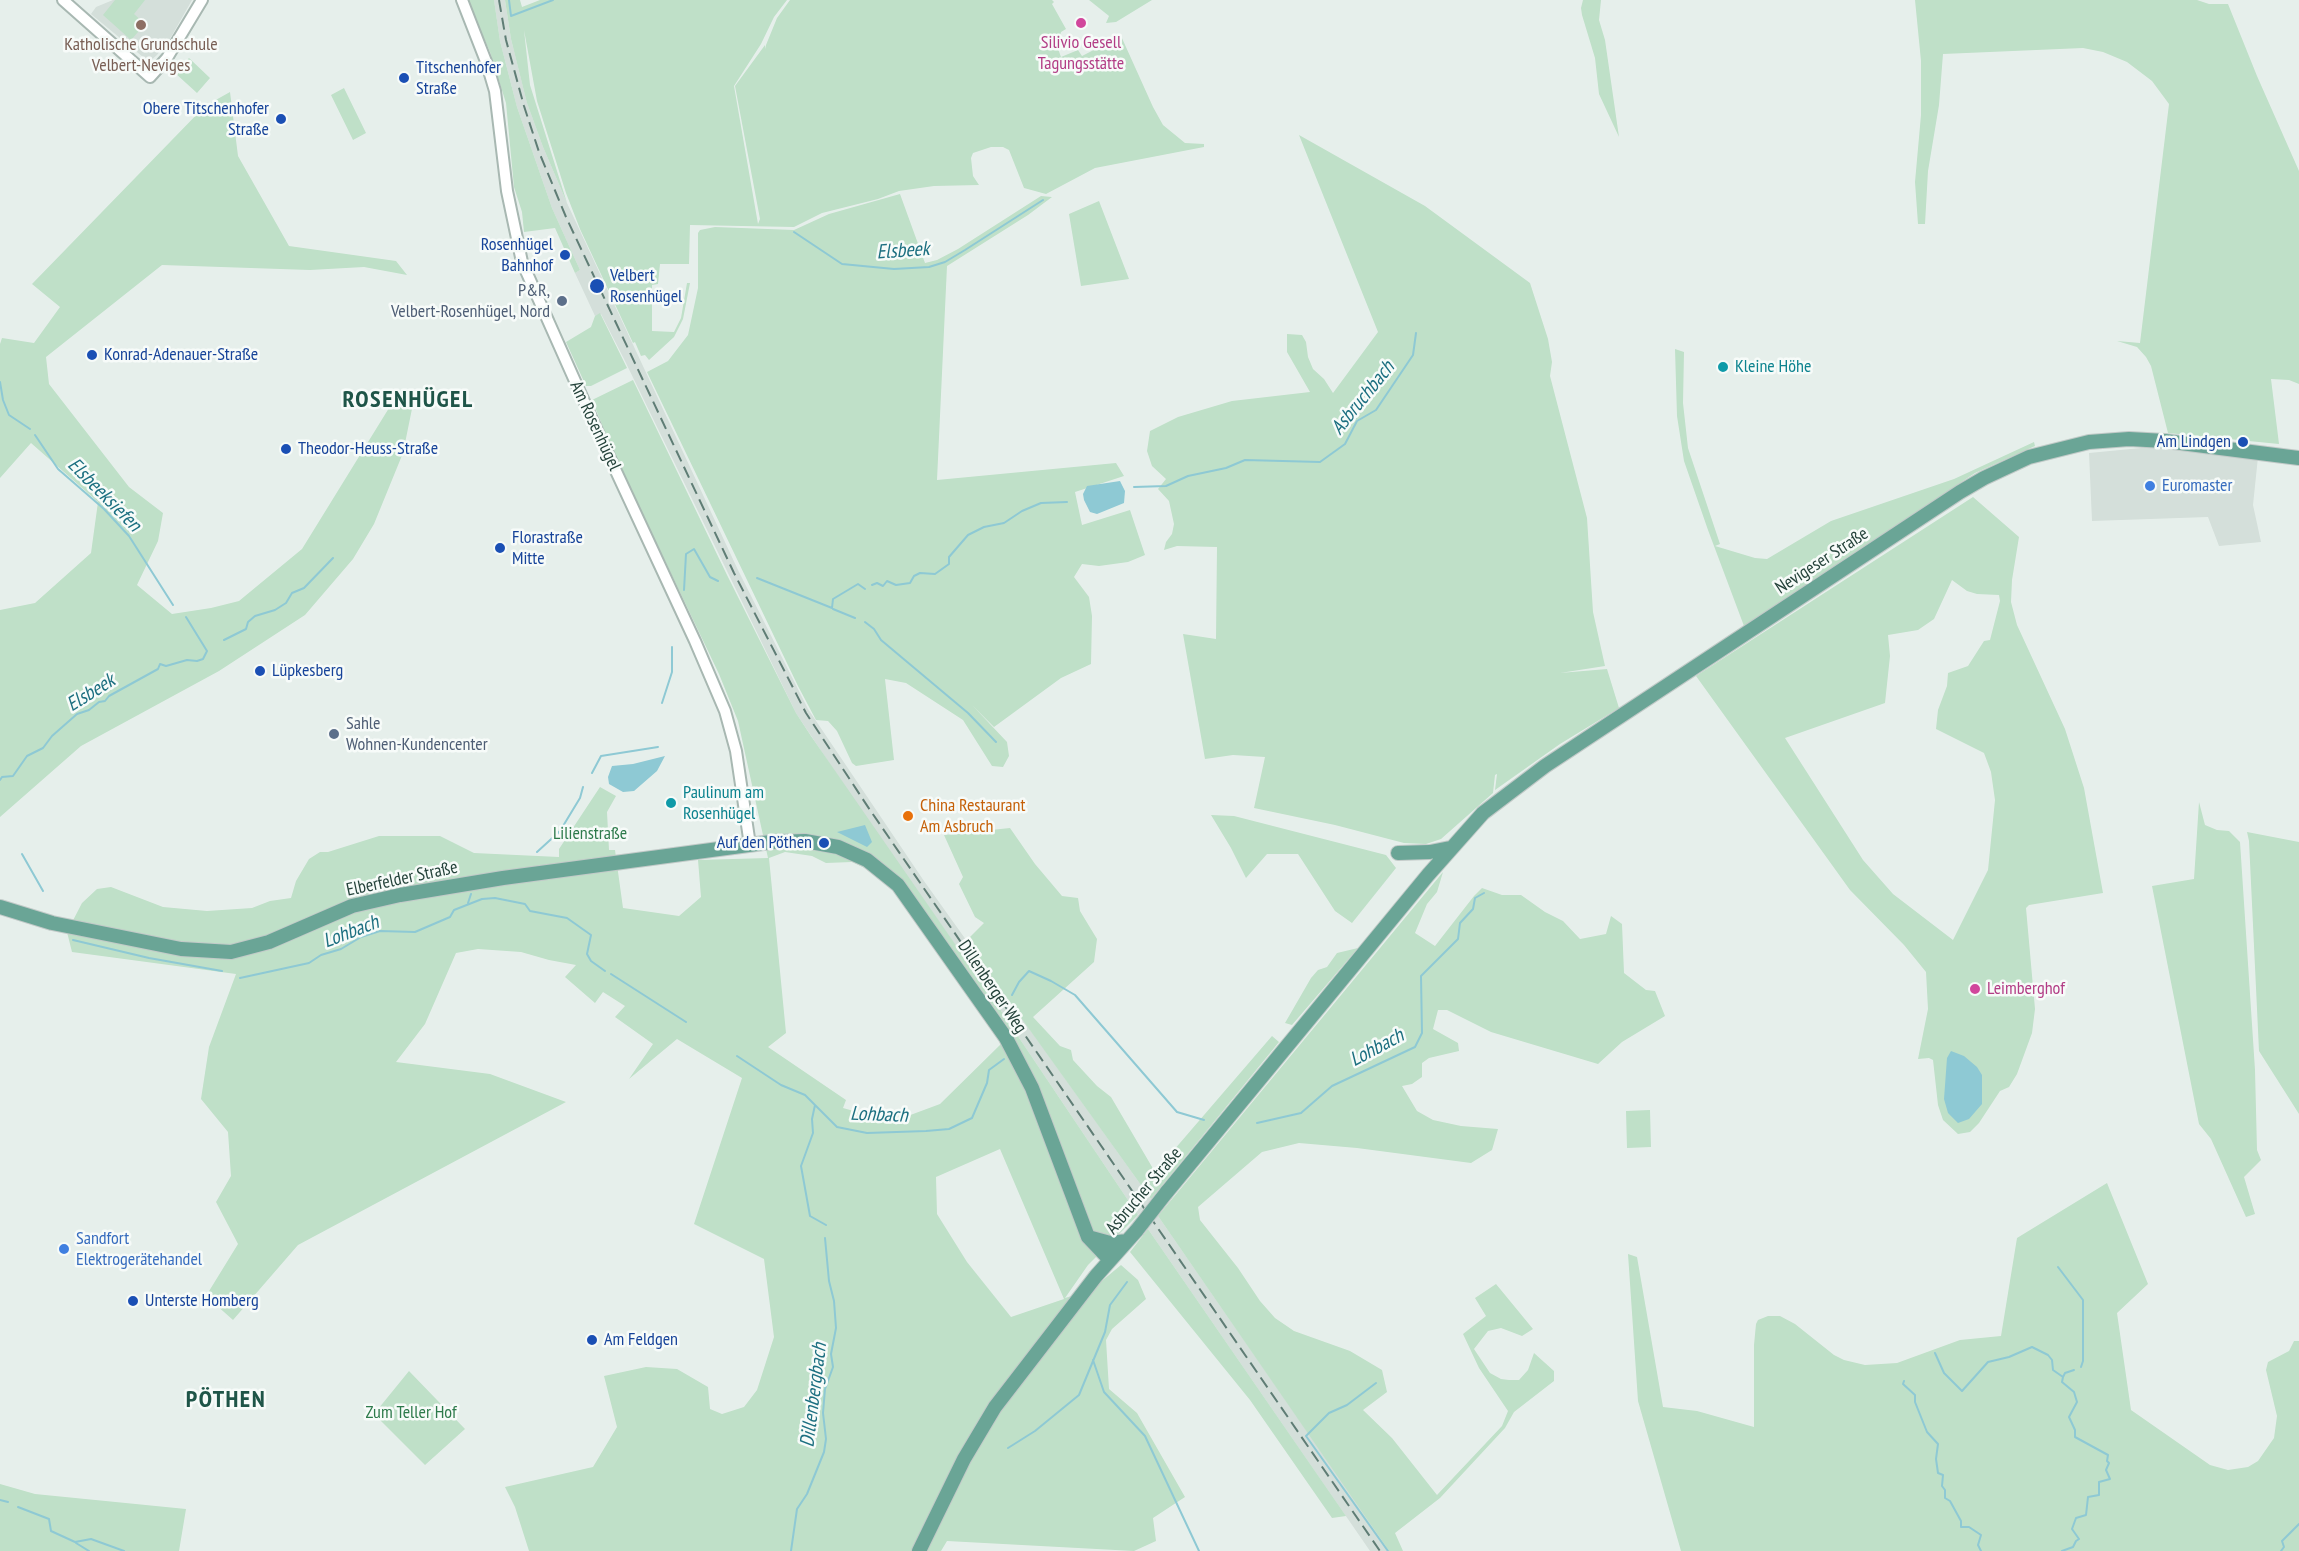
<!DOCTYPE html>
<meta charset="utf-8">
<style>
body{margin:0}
canvas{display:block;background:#e6efeb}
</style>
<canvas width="2299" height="1551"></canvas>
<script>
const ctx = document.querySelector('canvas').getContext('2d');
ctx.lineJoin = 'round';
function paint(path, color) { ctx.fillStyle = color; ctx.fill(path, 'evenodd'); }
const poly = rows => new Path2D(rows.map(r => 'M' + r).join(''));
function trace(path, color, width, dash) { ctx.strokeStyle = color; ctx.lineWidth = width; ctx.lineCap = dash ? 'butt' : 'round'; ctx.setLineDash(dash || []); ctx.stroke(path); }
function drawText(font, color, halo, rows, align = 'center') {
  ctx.font = font + ' "PT Sans Narrow",sans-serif'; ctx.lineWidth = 5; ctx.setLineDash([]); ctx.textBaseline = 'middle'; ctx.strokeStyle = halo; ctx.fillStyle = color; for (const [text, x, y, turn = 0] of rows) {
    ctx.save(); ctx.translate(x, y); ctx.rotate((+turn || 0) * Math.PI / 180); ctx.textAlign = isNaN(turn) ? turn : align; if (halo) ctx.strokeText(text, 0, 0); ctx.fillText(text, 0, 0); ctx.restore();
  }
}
const built = poly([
 [113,0,192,0,171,37,157,55,149,62,91,14,96,7],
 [494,0,505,0,511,39,527,103,543,147,567,203,738,570,808,709,924,881,1151,1199,1138,1215,991,996,863,814,796,713,624,359,601,314,595,316,575,273,580,270,552,208,517,107,500,41],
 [2162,446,2258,457,2253,505,2261,542,2219,546,2208,517,2092,521,2089,453],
 [1158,1216,1356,1502,1389,1551,1370,1551,1148,1229]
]);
const green = poly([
 [115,0,145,0,134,14,145,24,131,40,103,15],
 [467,0,494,0,500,41,517,107,552,208,580,270,575,273,555,228,524,232,522,212,514,187,506,103,490,52],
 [505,0,520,0,522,7,540,0,787,0,774,17,761,44,734,86,758,224,760,219,735,86,765,45,766,49,766,45,777,18,790,0,1052,0,1054,2,1052,4,1066,29,1061,32,1057,46,1061,57,1078,50,1082,56,1121,36,1153,107,1163,125,1185,143,1204,144,1204,147,1095,168,1046,194,1024,188,1009,150,1003,147,991,147,973,153,971,158,973,176,979,185,934,186,899,191,878,199,822,213,794,227,690,225,689,264,660,264,658,284,652,285,652,331,674,332,681,318,687,283,690,283,683,319,674,337,649,360,645,355,641,356,635,342,633,343,580,229,566,193,537,101,524,30,530,85,567,203,543,147,527,103,511,39],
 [1089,0,1152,0,1116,22,1106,23,1109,16],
 [1583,0,1601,0,1599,20,1605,40,1619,137,1599,94,1595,58,1582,15,1581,8],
 [1915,0,2197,0,2209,4,2228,4,2257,76,2299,171,2299,384,2289,380,2271,379,2279,444,2168,433,2151,366,2146,357,2137,347,2117,341,2140,343,2169,104,2152,81,2127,62,2103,52,2083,48,1943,54,1939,105,1928,171,1925,224,1918,224,1915,182,1921,115,1921,61],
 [189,58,210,78,197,93,175,73],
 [344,88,366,133,353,140,331,95],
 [230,92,238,156,289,246,396,261,407,275,364,267,310,270,162,265,46,357,49,384,129,487,163,513,158,541,137,585,172,614,211,608,239,601,302,549,389,408,405,391,415,394,403,453,374,524,353,559,305,615,219,671,81,746,0,817,0,610,35,603,91,553,98,502,31,443,0,478,0,344,2,338,34,343,60,307,32,284,205,106],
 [1299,135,1425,206,1530,283,1548,339,1552,362,1550,376,1587,518,1593,612,1605,666,1560,673,1607,669,1619,708,1560,744,1495,790,1497,774,1495,775,1493,793,1441,839,1426,844,1404,843,1335,825,1254,808,1265,757,1233,755,1205,759,1183,634,1216,639,1217,547,1177,546,1164,550,1166,542,1172,534,1174,524,1169,501,1158,489,1166,479,1152,466,1147,451,1150,431,1178,417,1232,401,1310,392,1287,352,1287,334,1302,335,1306,342,1308,357,1313,369,1324,379,1333,393,1378,332],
 [900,194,925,263,937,260,958,249,1041,196,1052,197,1028,215,947,266,937,480,1116,463,1124,476,1075,492,1082,525,1130,510,1145,555,1128,562,1099,566,1082,564,1074,577,1089,597,1092,616,1091,664,1061,678,994,727,972,705,1007,742,1009,756,1003,767,992,766,963,720,906,683,885,679,894,760,856,766,852,763,837,731,828,721,816,720,798,686,647,372,668,361,688,335,698,288,698,233,700,230,715,227,794,230,829,214],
 [1099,201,1129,279,1081,286,1069,214],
 [600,313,627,368,591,386,586,386,566,342,591,327,595,316],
 [1675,349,1684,352,1683,403,1688,448,1720,544,1715,546,1755,558,1767,559,1831,521,1954,479,2034,442,2035,446,1975,473,1744,626,1708,530,1684,461,1677,416],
 [633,380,727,575,796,713,811,736,991,996,1138,1215,1088,1265,1065,1298,1091,1290,1121,1265,1138,1280,1146,1299,1112,1329,1106,1340,1109,1389,1137,1413,1185,1497,1153,1518,1156,1541,1134,1551,947,1541,941,1551,529,1551,515,1507,505,1487,593,1467,617,1427,604,1376,646,1367,677,1369,708,1387,710,1409,722,1414,744,1407,757,1390,774,1337,764,1259,694,1224,742,1078,677,1039,629,1079,653,1044,615,1017,625,1006,603,992,595,1003,565,977,576,965,549,960,521,952,478,949,456,953,425,1024,396,1062,490,1074,566,1102,298,1245,233,1320,206,1296,238,1244,216,1202,231,1176,228,1132,201,1099,209,1047,236,974,72,952,67,932,82,903,97,889,111,887,163,907,207,911,252,908,270,901,291,898,296,881,309,859,320,852,328,852,379,836,440,836,474,853,559,857,559,849,600,787,616,796,607,812,609,850,615,850,623,908,679,916,701,897,698,860,768,858,738,721,719,674,614,454,592,400],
 [785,852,812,856,826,863,852,862,869,870,886,883,905,904,1001,1044,940,1104,905,1117,868,1115,843,1108,846,1100,768,1047,786,1033,769,858],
 [1000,1149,1064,1299,1011,1317,967,1262,937,1214,936,1177],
 [1973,497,2019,537,2012,580,2011,602,2017,625,2065,729,2084,788,2103,893,2029,905,2026,908,2035,1009,2032,1033,2017,1074,2009,1087,2000,1091,1979,1123,1970,1132,1958,1134,1943,1120,1938,1105,1933,1060,1929,1058,1918,1059,1928,1009,1926,972,1904,945,1850,890,1696,676],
 [1952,580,1967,591,1977,594,1999,595,2000,601,1990,640,1984,641,1968,666,1948,673,1947,686,1938,710,1936,729,1984,753,1991,772,1995,800,1988,870,1953,940,1893,894,1863,860,1785,738,1885,703,1890,656,1888,635,1918,630,1934,619],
 [2199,802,2205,825,2217,830,2229,831,2240,842,2255,1070,2257,1150,2261,1160,2244,1177,2255,1214,2246,1217,2211,1139,2199,1124,2152,886,2194,879],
 [1211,815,1234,816,1386,855,1396,868,1352,923,1335,911,1298,854,1267,854,1246,878,1231,848],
 [1010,828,1035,864,1062,896,1078,898,1080,911,1097,939,1094,962,1033,1017,1060,1046,1071,1050,1073,1060,1097,1086,1111,1097,1155,1172,1272,1036,1279,1042,1151,1199,966,941,984,923,975,917,959,884,963,877,944,835],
 [2247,832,2299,842,2299,1114,2259,1051,2249,841],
 [1443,872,1437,892,1427,904,1415,933,1435,946,1474,896,1482,888,1502,895,1521,895,1545,912,1563,921,1580,939,1606,934,1611,916,1622,924,1624,973,1646,990,1655,991,1665,1016,1622,1042,1598,1064,1491,1032,1447,1010,1438,1010,1433,1029,1458,1043,1459,1051,1429,1058,1422,1063,1422,1077,1412,1084,1402,1086,1417,1111,1433,1120,1461,1126,1498,1129,1492,1150,1471,1163,1357,1148,1299,1143,1262,1152,1198,1207,1200,1220,1238,1268,1260,1301,1275,1318,1294,1331,1350,1351,1382,1370,1387,1392,1363,1410,1392,1438,1437,1495,1502,1426,1508,1411,1479,1368,1463,1334,1486,1316,1475,1298,1496,1284,1533,1329,1522,1336,1501,1328,1488,1331,1474,1349,1490,1373,1501,1379,1509,1380,1519,1380,1528,1370,1534,1353,1554,1371,1554,1381,1514,1412,1505,1428,1440,1498,1395,1533,1403,1551,1389,1551,1158,1216],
 [1358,948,1292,1025,1285,1023,1311,978,1318,970,1327,967,1337,953],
 [1650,1110,1651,1147,1627,1148,1626,1111],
 [2107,1183,2148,1284,2117,1313,2131,1410,2210,1465,2228,1470,2248,1467,2258,1461,2274,1438,2277,1416,2266,1370,2268,1362,2289,1351,2294,1341,2299,1341,2299,1551,1681,1551,1638,1401,1628,1254,1637,1257,1663,1407,1697,1411,1754,1427,1754,1345,1756,1324,1758,1320,1768,1316,1780,1316,1795,1324,1834,1355,1844,1360,1865,1365,1897,1363,1960,1340,2001,1336,2017,1238],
 [1148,1229,1346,1516,1332,1518,1250,1400,1130,1252],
 [409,1371,465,1429,425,1465,374,1414],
 [0,1484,35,1494,186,1509,179,1551,0,1551]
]);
const water = poly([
 [1120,481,1125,491,1124,503,1097,514,1090,512,1084,500,1083,494,1087,486],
 [665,756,657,771,634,791,623,792,609,784,608,777,612,766,633,764],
 [865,825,872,842,867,847,837,832],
 [1951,1051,1964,1056,1977,1067,1982,1075,1982,1104,1969,1119,1958,1123,1948,1113,1944,1099,1947,1058]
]);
const stream = poly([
 [509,0,511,16,553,0],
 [794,232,842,264,894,269,929,267,945,262,965,250,1043,200],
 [0,382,3,400,9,415,30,429],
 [35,435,58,469,104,509,129,536,173,605],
 [1134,487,1166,486,1188,476,1226,468,1245,460,1320,462,1345,444,1357,421,1376,410,1413,355,1416,333],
 [757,578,832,608,833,599,858,584,865,589],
 [872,585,877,583,883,586,887,581,896,585,910,583,914,576,920,573,935,574,949,564,949,557,968,535,984,527,1004,523,1022,511,1041,503,1067,502],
 [684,590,686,554,694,549,710,577,718,581],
 [833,609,855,618],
 [865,622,874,629,881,640,968,713,996,742],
 [224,640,246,629,248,622,255,616,275,610,286,603,292,593,304,588,333,558],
 [662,703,672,672,672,647],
 [592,773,601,756,658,747],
 [0,780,2,777,13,776,27,756,43,748,52,736,77,714,89,710,99,702,105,701,109,696,158,669,160,664,166,666,187,660,197,661,203,659,207,651,186,617],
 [537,852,560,831,580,798,583,787],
 [22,854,43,891],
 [468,903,471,894],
 [73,940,149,958,222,971],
 [611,974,686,1022],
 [240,978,309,963,321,955,341,949,361,937,380,931,415,932,450,917,454,910,482,899,495,898,525,904,530,911,567,918,591,935,587,954,591,961,605,971],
 [1012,995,1019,982,1029,971,1051,981,1075,995,1177,1112,1204,1120],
 [737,1056,781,1085,805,1095,837,1127,867,1133,926,1131,949,1129,972,1118,987,1083,989,1070,1004,1059],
 [815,1105,812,1119,813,1133,801,1166,810,1216,826,1225],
 [1257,1123,1301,1113,1332,1086,1415,1047,1422,1033,1421,976,1458,939,1460,923,1473,909,1475,898,1484,893],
 [2058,1267,2083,1300,2083,1361,2081,1367],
 [1935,1353,1944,1373,1962,1391,1988,1362,2009,1357,2032,1347,2048,1355,2052,1360,2053,1370,2063,1377],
 [1093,1360,1104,1392,1145,1436,1199,1551],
 [2063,1377,2065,1373,2074,1370],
 [1904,1381,1903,1384,1915,1395,1915,1402,1927,1432,1938,1444,1936,1459,1938,1473,1943,1475,1942,1486,1945,1490,1945,1498,1950,1501,1961,1521,1961,1527,1969,1527,1981,1535,1978,1545,1981,1551],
 [1376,1383,1347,1405,1329,1413,1306,1436,1388,1551],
 [1008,1448,1035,1431,1079,1395,1105,1332,1110,1305,1127,1282],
 [0,1500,8,1502],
 [18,1507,49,1519,51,1531,75,1542,91,1539,124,1551],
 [76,1543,89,1551],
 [791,1551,797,1509,807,1494,824,1452,826,1439,823,1413,825,1389,833,1367,831,1354,836,1328,834,1301,829,1281,825,1238],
 [2062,1551,2073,1547,2076,1541,2079,1539,2072,1529,2076,1518,2086,1515,2088,1497,2099,1495,2099,1482,2110,1479,2106,1470,2109,1463,2107,1461,2108,1455,2075,1437,2075,1430,2069,1417,2077,1402,2074,1392,2062,1382,2063,1377],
 [2281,1551,2284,1547,2282,1541,2299,1524]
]);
const minor = poly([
 [63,0,150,77,167,58,202,0],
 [462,0,487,64,495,91,507,191,522,262,595,426,695,641,725,711,736,751,750,845]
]);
const major = poly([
 [1398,853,1430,852,1450,848],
 [0,907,52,923,181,949,231,952,269,942,352,906,400,895,503,878,771,842,805,841,838,847,867,860,898,885,1006,1038,1032,1088,1088,1237,1110,1260],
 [1166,1193,1428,875,1483,813,1545,766,1960,492,1984,478,2029,457,2089,442,2129,439,2165,441,2299,458],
 [1088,1237,1110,1243,1127,1241],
 [919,1551,964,1459,995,1407,1096,1276,1137,1230]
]);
const rail = poly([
 [499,0,506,40,524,106,539,152,566,217,734,573,806,713,870,810,1380,1551]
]);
const majorBridge = poly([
 [1137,1230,1166,1193]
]);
const markers = [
 [1081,23,6,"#d1479c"],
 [141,25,6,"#8d6e63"],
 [404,78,6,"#1a4fb4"],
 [281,119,6,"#1a4fb4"],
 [565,255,6,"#1a4fb4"],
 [597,286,8,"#1a4fb4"],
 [562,301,6,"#5c6f8a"],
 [92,355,6,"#1a4fb4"],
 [1723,367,6,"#0f9aa8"],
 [2243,442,6,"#1a4fb4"],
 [286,449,6,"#1a4fb4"],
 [2150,486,6,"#3f7fe0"],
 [500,548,6,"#1a4fb4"],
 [260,671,6,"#1a4fb4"],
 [334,734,6,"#5c6f8a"],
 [671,803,6,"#0f9aa8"],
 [908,816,6,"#e8710a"],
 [824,843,6,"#1a4fb4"],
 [1975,989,6,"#d1479c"],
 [64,1249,6,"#3f7fe0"],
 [133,1301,6,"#1a4fb4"],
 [592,1340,6,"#1a4fb4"]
];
const hotelNames = [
 ["Silivio Gesell",1081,43],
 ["Tagungsstätte",1081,64],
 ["Leimberghof",1987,989,"left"]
];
const educationNames = [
 ["Katholische Grundschule",141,45],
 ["Velbert-Neviges",141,66]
];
const transitNames = [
 ["Titschenhofer",416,68],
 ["Straße",416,89],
 ["Obere Titschenhofer",269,109,"right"],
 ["Straße",269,130,"right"],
 ["Rosenhügel",553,245,"right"],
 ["Bahnhof",553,266,"right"],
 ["Velbert",610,276],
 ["Rosenhügel",610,297],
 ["Konrad-Adenauer-Straße",104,355],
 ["Am Lindgen",2231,442,"right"],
 ["Theodor-Heuss-Straße",298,449],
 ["Florastraße",512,538],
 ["Mitte",512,559],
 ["Lüpkesberg",272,671],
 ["Auf den Pöthen",812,843,"right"],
 ["Unterste Homberg",145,1301],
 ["Am Feldgen",604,1340]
];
const serviceNames = [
 ["P&R,",550,291],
 ["Velbert-Rosenhügel, Nord",550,312],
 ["Sahle",346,724,"left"],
 ["Wohnen-Kundencenter",346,745,"left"]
];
const cultureNames = [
 ["Kleine Höhe",1735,367],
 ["Paulinum am",683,793],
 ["Rosenhügel",683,814]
];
const streetNames = [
 ["Am Rosenhügel",595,426,65],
 ["Nevigeser Straße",1822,561,-33],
 ["Elberfelder Straße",402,879,-12],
 ["Dillenberger Weg",992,987,56],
 ["Asbrucher Straße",1144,1191,-50]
];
const shopNames = [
 ["Euromaster",2162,486],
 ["Sandfort",76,1239],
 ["Elektrogerätehandel",76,1260]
];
const foodNames = [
 ["China Restaurant",920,806],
 ["Am Asbruch",920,827]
];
const parkNames = [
 ["Lilienstraße",590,834],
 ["Zum Teller Hof",411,1413]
];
const waterNames = [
 ["Elsbeek",903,251,-4],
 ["Asbruchbach",1363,398,-51],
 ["Elsbeeksiefen",104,495,45],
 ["Elsbeek",91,693,-32],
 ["Lohbach",351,932,-21],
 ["Lohbach",1377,1048,-28],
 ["Lohbach",879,1115,2],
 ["Dillenbergbach",814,1395,-83]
];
const districtNames = [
 ["ROSENHÜGEL",408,400],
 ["PÖTHEN",226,1400]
];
paint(built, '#d4dfda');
paint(green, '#bfe0c8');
paint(water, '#8ec9d4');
trace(stream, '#8ec9d4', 2);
trace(minor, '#a8b8b2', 14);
trace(major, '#c2cac8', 16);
trace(minor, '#fff', 10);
trace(major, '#6aa596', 14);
trace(rail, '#5f7d75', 2, [12, 6]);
trace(majorBridge, '#c2cac8', 16, []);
trace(majorBridge, '#6aa596', 14);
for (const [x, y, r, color] of markers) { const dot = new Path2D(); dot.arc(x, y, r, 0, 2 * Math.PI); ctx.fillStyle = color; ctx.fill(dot); trace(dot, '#f7fbf9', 2); }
drawText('18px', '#b23c85', '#f7fbf9', hotelNames);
drawText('18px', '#785e54', '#f7fbf9', educationNames);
drawText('18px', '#164399', '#f7fbf9', transitNames, 'left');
drawText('18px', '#4e5e75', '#f7fbf9', serviceNames, 'right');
drawText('18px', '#0d838f', '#f7fbf9', cultureNames, 'left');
drawText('18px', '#24423a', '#f7fbf9', streetNames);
drawText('18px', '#366cbe', '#f7fbf9', shopNames, 'left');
drawText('18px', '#c56008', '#f7fbf9', foodNames, 'left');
drawText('18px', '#2d7a4b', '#f7fbf9', parkNames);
drawText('italic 20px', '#1c6f80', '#f7fbf9', waterNames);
ctx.letterSpacing = '1.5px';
drawText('bold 24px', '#1f5548', '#f7fbf9', districtNames);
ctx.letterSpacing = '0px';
</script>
